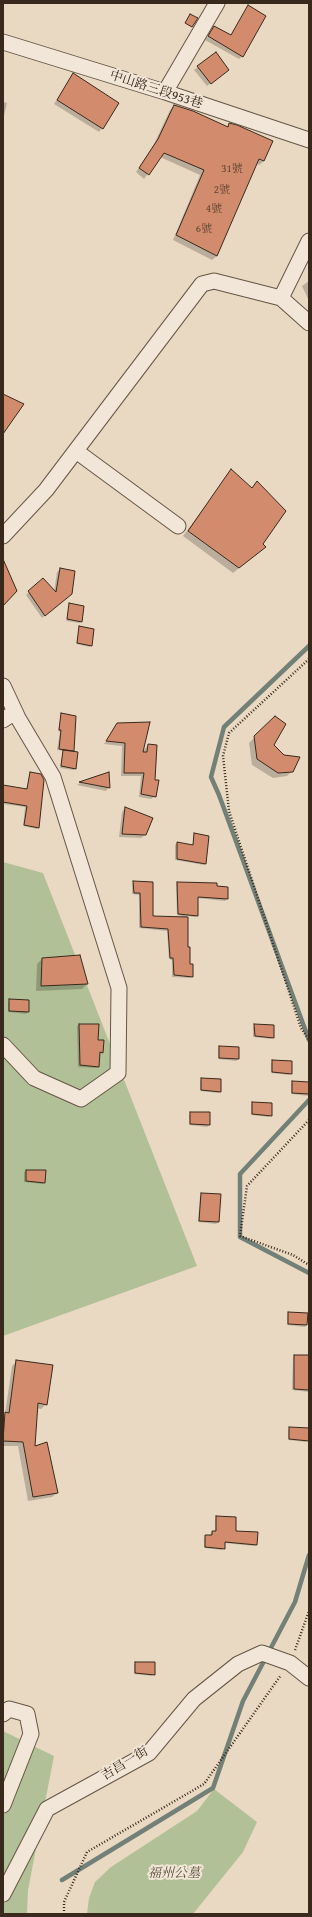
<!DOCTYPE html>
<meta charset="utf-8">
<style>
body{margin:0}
#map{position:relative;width:312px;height:1917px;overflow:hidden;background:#ead9c2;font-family:"Gentium Book Plus",serif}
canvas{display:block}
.frame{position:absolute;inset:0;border:4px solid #39291c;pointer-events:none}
</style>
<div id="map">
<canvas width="312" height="1917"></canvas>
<div class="frame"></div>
</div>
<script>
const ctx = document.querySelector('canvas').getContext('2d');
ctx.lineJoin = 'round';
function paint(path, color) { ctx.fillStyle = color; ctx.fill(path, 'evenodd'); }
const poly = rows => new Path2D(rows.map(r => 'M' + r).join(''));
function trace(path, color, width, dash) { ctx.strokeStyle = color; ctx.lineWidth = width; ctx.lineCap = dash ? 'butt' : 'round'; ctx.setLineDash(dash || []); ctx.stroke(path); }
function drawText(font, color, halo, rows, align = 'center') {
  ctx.font = font + ' "Gentium Book Plus","Noto Serif TC",serif'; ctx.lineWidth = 4; ctx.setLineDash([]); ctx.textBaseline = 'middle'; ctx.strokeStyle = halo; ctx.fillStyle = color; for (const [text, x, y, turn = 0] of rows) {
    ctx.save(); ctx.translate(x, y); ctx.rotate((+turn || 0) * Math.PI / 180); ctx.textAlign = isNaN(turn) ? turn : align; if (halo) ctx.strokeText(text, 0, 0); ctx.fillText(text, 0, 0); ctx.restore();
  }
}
const green = poly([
 [3,862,43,873,197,1266,3,1336],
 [3,1731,54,1756,28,1890,27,1914,3,1914],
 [214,1789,257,1822,243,1852,193,1914,87,1914,89,1898,95,1882,111,1867,197,1811]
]);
const shadow = poly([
 [248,7,243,56,239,59,205,40,214,28,230,36],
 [198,67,224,73,207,86,194,70],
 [73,74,102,128,99,132,54,104],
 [3,102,7,103,3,120],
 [174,106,226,127,230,124,264,161,259,165,256,163,217,256,212,260,173,240,200,175,160,157,144,179,136,172,154,144,170,110],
 [309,281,309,301,302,286],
 [231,471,251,489,257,483,259,552,233,573,183,536],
 [60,569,68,597,42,618,26,595,43,579,54,592,57,572],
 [70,604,83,607,80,623,66,621],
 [80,627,91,645,90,647,76,644],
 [61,715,75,717,72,752,75,768,74,770,60,768,63,751,57,750,60,732,58,731],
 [275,717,273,745,292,771,287,776,273,778,252,765,249,743],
 [117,724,143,751,148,745,154,780,155,796,151,799,139,797,141,776,121,776,122,746,104,744],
 [108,773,109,787,106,791,77,785,80,783],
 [30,774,38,827,37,829,23,826,25,807,3,804,3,786,26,790],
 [125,808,145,835,141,838,119,837,122,812],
 [195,834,205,864,204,865,175,860,175,845,177,843,192,846],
 [134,882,152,883,152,917,182,918,182,916,177,915,176,884,177,883,216,887,227,899,225,901,197,898,197,916,195,917,187,916,187,948,189,965,192,977,190,978,172,977,172,960,169,959,167,931,139,928,139,895,132,894,132,884],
 [42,959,87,984,82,989,36,991,37,964],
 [10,1000,28,1001,28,1012,26,1014,8,1012,8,1002],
 [79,1025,98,1025,97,1041,102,1052,99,1054,98,1067,97,1068,78,1067,77,1026],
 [255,1025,273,1037,271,1039,253,1037,253,1027],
 [219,1047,238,1048,238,1059,236,1061,218,1059,218,1049],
 [273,1061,291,1073,289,1075,271,1073,271,1063],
 [202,1079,220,1091,219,1093,200,1091,200,1081],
 [292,1082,309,1083,309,1096,291,1094,291,1084],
 [253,1103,271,1115,269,1117,251,1115,251,1105],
 [191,1113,209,1113,209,1125,207,1127,189,1125,189,1115],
 [26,1171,44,1183,43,1184,24,1182,24,1172],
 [202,1194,218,1222,216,1224,198,1222,200,1196],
 [288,1313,306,1325,305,1327,287,1325,287,1315],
 [295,1356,309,1356,309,1392,292,1390,293,1357],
 [17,1361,46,1404,41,1409,36,1408,34,1447,57,1493,52,1497,28,1501,18,1446,3,1446,3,1416,5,1414,12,1366],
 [290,1428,308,1440,306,1442,288,1440,288,1430],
 [216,1517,234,1532,256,1544,255,1546,224,1543,222,1550,204,1548,204,1538,210,1536,211,1533,215,1532,215,1519],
 [136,1663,154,1674,152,1676,134,1674,134,1664]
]);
const stream = poly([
 [309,646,224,727,211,777,219,795,309,1040],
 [309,1100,240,1174,240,1237,309,1273],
 [62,1880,213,1788,243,1701,295,1602,309,1555]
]);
const building = poly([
 [248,5,266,16,243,57,208,36,214,26,231,35,248,5],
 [190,14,198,18,192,27,185,23,190,14],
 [216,52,229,70,211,84,197,66,216,52],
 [73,73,119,103,103,129,57,100,73,73],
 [174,105,193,111,228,127,229,123,237,125,273,141,264,161,259,159,217,256,176,235,204,170,164,153,149,175,139,168,158,139,174,105],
 [3,394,24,404,3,434,3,394],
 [231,469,252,488,257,481,286,511,263,544,266,547,239,568,188,531,231,469],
 [3,559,17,591,3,606,3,559],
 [60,568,75,571,72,594,45,616,28,591,43,578,56,592,60,568],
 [69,603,84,606,82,622,67,619,69,603],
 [79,626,94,629,92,646,77,643,79,626],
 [61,713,76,716,74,751,59,749,61,730,59,730,61,713],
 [275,716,286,724,274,745,284,755,300,757,293,772,278,773,257,759,254,736,275,716],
 [150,722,143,752,147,752,148,744,157,745,155,780,159,780,156,797,141,794,144,773,124,773,125,743,106,741,117,723,150,722],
 [63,750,78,752,76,769,61,766,63,750],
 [30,772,41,774,44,780,39,828,24,825,27,806,3,802,3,785,27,789,30,772],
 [109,772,110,788,79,782,109,772],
 [125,807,153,818,146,835,122,834,125,807],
 [194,833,209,836,206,864,177,859,177,842,193,845,194,833],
 [133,881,153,882,153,916,188,917,188,947,190,947,190,964,193,964,193,977,174,975,173,958,170,958,168,929,141,927,140,893,134,893,133,881],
 [177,882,217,883,217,886,228,887,228,899,198,897,198,916,178,914,177,882],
 [80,955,88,984,41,986,42,958,80,955],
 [9,999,29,1000,29,1012,9,1011,9,999],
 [79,1024,99,1024,98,1040,104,1040,103,1053,100,1052,99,1067,80,1065,79,1024],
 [254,1024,274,1025,274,1038,255,1036,254,1024],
 [219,1046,239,1047,239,1059,219,1058,219,1046],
 [272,1060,292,1061,292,1074,272,1072,272,1060],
 [201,1078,221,1079,221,1092,201,1090,201,1078],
 [292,1081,309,1082,309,1094,292,1093,292,1081],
 [252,1102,272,1103,272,1116,252,1114,252,1102],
 [190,1112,210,1112,210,1125,190,1124,190,1112],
 [26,1170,46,1170,45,1183,26,1181,26,1170],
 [201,1193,221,1194,219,1222,199,1221,201,1193],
 [288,1312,308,1313,307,1325,288,1324,288,1312],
 [294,1355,309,1355,309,1390,294,1389,294,1355],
 [16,1360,53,1365,47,1405,38,1403,35,1446,47,1442,58,1493,33,1497,23,1442,3,1441,5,1412,9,1413,16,1360],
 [289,1427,309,1428,309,1441,289,1439,289,1427],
 [216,1516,236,1517,236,1531,258,1532,257,1545,225,1542,225,1549,205,1547,205,1535,212,1535,212,1531,216,1531,216,1516],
 [135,1662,155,1662,155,1675,135,1673,135,1662]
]);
const path = poly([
 [309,659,229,733,223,756,229,811,301,1028,309,1040],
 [309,1120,247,1186,240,1236,293,1255,309,1265],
 [295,1650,309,1611],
 [64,1914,64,1902,87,1852,204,1784,281,1675]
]);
const minor = poly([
 [3,42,165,92,309,140],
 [165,92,217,3],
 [281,298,309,323],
 [76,451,178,526],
 [3,536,46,490,202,284,214,281,281,298,309,241],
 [3,686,18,718,53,777,119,988,118,1073,81,1099,34,1078,3,1045],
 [3,720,15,712],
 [3,1714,9,1709,27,1714,31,1734,3,1805],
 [3,1894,47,1809,149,1753,194,1699,238,1664,262,1653,290,1663,309,1678]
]);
const numberNames = [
 ["31號",232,169],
 ["2號",222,190],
 ["4號",214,209],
 ["6號",204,229]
];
const streetNames = [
 ["中山路三段953巷",156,90,18],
 ["吉昌一街",125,1764,-31]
];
const parkNames = [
 ["福州公墓",174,1874]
];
paint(green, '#b2c097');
paint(shadow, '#0003');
trace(stream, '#728078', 4.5);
paint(building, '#d28c6d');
trace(building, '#39291c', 1);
trace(minor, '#655546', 17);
trace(path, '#39291c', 2.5, [1, 2]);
trace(minor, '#f1e6d7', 15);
drawText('11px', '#5f4230', null, numberNames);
drawText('13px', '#39291c', '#f1e6d7', streetNames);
drawText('italic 13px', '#574f3b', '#f1e6d7', parkNames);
</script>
